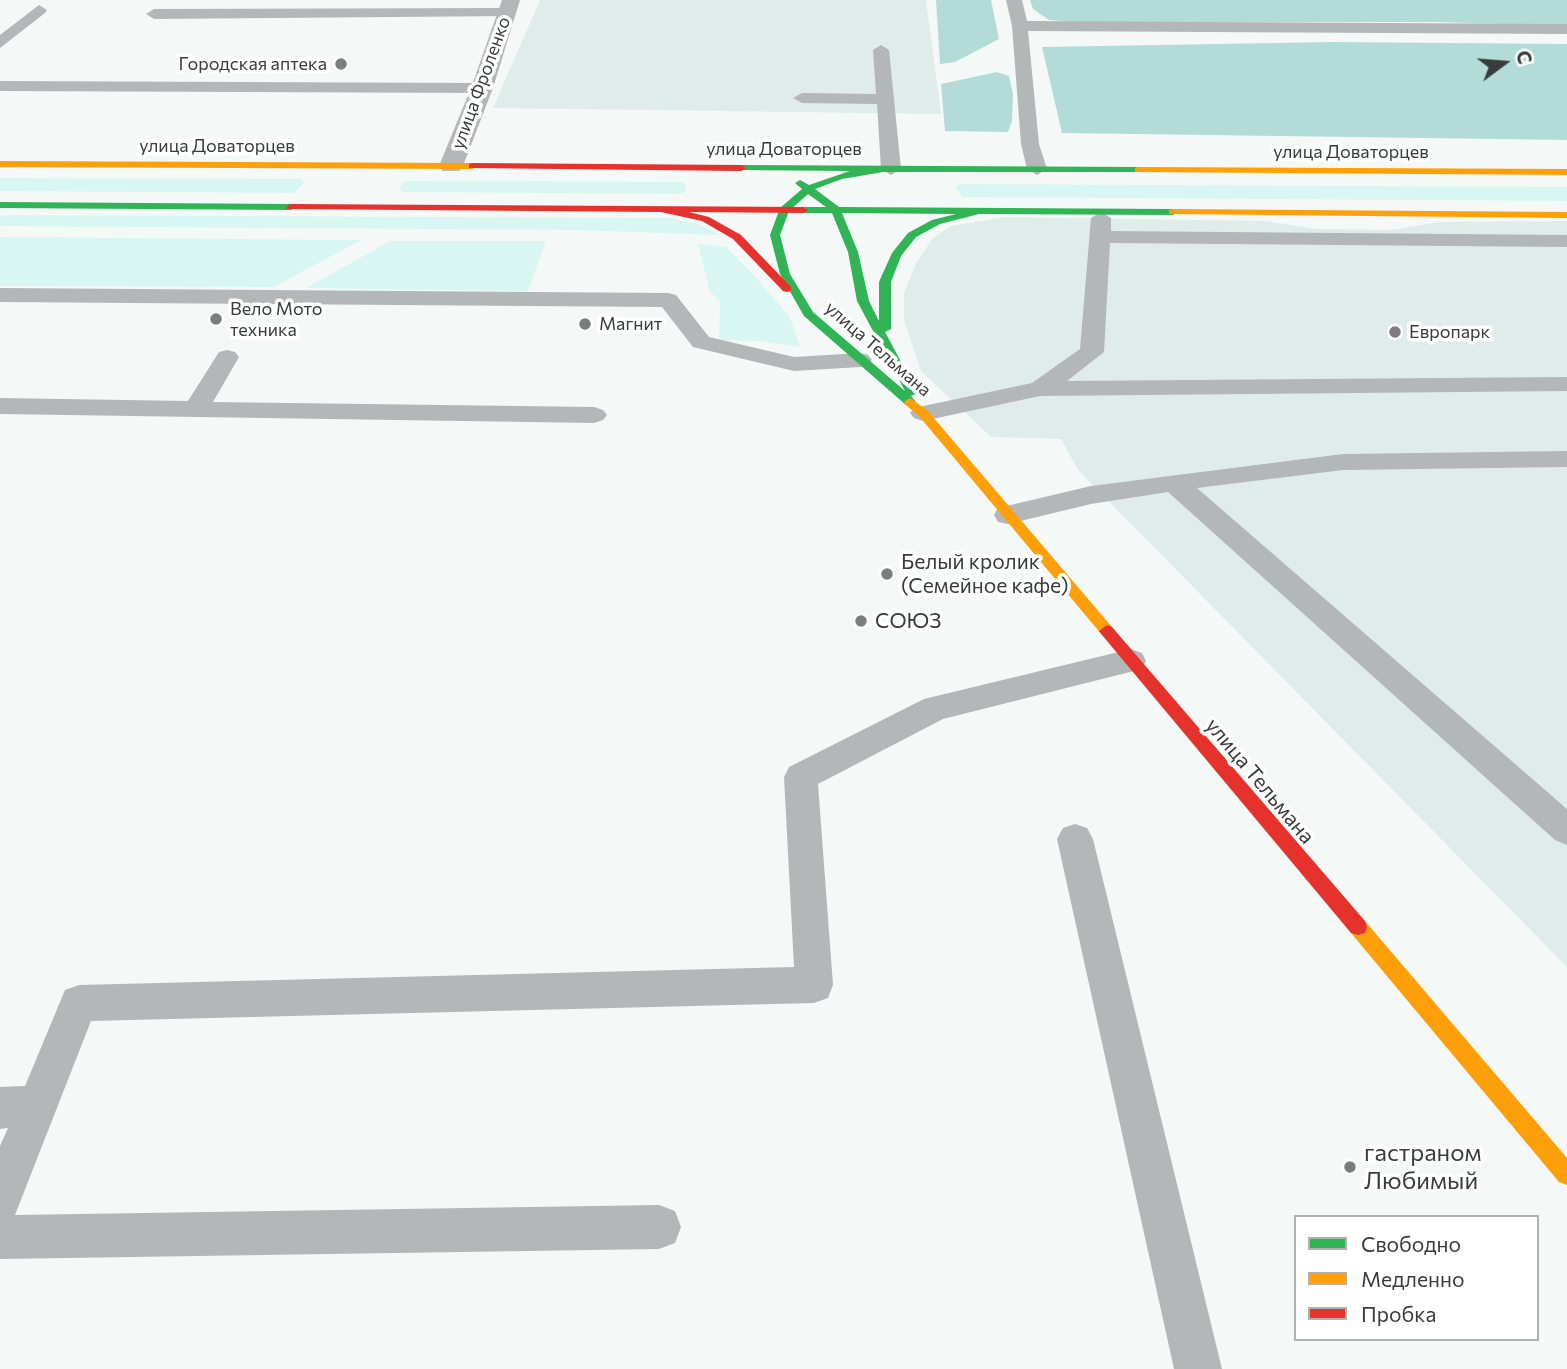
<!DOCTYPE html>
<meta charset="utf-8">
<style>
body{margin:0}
#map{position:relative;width:1567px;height:1369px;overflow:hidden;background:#f4f9f8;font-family:Commissioner,sans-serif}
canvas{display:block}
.legend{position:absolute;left:1294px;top:1215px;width:245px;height:126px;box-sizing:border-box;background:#fff;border:2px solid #b0b1b1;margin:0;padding:9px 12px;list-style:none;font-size:21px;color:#393c3b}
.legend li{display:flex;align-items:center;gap:14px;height:35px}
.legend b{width:35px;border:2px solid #b0b1b1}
.north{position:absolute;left:1469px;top:28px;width:70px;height:70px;-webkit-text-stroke:5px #fff;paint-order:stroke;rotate:74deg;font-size:19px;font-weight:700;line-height:28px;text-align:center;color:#393c3b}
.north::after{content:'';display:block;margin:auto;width:24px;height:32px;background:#393c3b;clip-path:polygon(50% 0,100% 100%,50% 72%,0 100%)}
</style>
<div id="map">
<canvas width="1567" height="1369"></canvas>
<ul class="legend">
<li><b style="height:9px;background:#30b455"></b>Свободно</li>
<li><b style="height:9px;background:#ff9f0a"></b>Медленно</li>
<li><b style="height:9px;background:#e5322d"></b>Пробка</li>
</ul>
<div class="north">С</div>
</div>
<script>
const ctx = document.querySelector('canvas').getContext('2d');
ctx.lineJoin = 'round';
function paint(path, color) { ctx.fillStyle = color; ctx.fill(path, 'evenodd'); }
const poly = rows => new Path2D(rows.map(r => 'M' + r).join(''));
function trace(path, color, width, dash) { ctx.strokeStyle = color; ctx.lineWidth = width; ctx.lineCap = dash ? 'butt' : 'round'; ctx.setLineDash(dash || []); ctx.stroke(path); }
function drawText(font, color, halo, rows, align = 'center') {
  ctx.font = font + ' Commissioner,sans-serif'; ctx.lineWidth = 7; ctx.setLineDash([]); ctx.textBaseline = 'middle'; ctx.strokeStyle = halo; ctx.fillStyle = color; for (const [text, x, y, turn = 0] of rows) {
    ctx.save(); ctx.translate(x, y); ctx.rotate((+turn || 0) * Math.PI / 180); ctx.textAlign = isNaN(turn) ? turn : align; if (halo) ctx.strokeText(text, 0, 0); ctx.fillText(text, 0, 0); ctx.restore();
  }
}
const built = poly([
 [540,0,926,0,941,114,493,108],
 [1005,217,1264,221,1317,229,1390,230,1440,222,1567,221,1567,967,1078,470,1061,439,991,437,921,371,904,320,904,293,916,263,933,238,951,226]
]);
const green = poly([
 [0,178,302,179,304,183,294,193,0,191],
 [407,181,682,182,686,185,686,191,680,194,402,192,399,190,402,183],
 [960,184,1567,187,1567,201,962,197,955,186],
 [0,215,669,218,699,224,720,235,574,230,0,226],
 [0,237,361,240,274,287,0,286],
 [390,241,546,241,528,291,306,288],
 [698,244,726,247,753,274,790,317,800,347,759,341,719,340,720,301,710,292]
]);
const forest = poly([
 [936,0,991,0,999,39,955,62,940,64],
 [1030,0,1567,0,1567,26,1438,22,1075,22,1049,20,1033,9],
 [1332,42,1567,44,1567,140,1062,133,1042,47],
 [997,72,1009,76,1013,94,1012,121,1008,132,945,131,941,84]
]);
const lane = poly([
 [1006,0,1022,0,1027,21,1567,24,1567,34,1028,31,1039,144,1047,169,1037,175,1027,169,1021,144,1012,26,1006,0],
 [39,5,47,10,45,13,0,48,0,35,39,5],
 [505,8,511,10,511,16,154,19,146,14,154,9,505,8],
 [881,45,889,50,901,169,891,175,881,169,877,104,802,103,793,98,802,93,876,94,873,50,881,45],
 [0,81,482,83,491,88,482,93,0,91,0,81],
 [1101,212,1111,218,1111,231,1567,235,1567,247,1110,243,1104,352,1067,381,1567,377,1567,391,1040,396,923,421,914,418,910,413,914,408,1032,383,1080,349,1091,218,1101,212],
 [0,288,668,293,676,295,709,337,794,357,860,353,868,355,872,360,868,365,860,367,794,371,693,347,662,307,0,302,0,288],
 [227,350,235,352,239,357,213,402,594,407,603,410,607,415,603,420,594,423,0,414,0,398,188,401,219,352,227,350],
 [1567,451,1567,467,1343,470,1197,488,1567,809,1567,845,1555,840,1168,492,1091,504,1008,524,998,522,994,515,998,508,1091,486,1343,454,1567,451],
 [1131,649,1142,653,1146,661,1142,669,943,719,818,784,833,985,828,998,814,1003,91,1021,15,1215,659,1205,675,1211,681,1227,675,1243,659,1249,0,1259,0,1146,8,1128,0,1129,0,1087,25,1086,65,990,79,985,794,967,784,777,789,767,924,699,1131,649],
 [1075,824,1087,828,1093,839,1222,1369,1174,1369,1057,839,1063,828,1075,824]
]);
const street = poly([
 [502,0,520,0,493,88,463,166,459,171,443,171,439,166,471,88,502,0]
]);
const fast = poly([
 [741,165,1138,167,1141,168,1141,172,883,172,842,179,815,189,839,207,1173,209,1178,212,1173,215,979,214,940,224,916,237,901,256,891,282,891,329,885,332,918,393,911,396,916,402,910,406,906,405,804,316,780,274,770,235,780,208,802,189,795,183,800,180,809,185,850,171,738,170,738,166,741,165],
 [808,194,826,207,803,207,798,210,803,213,832,213,848,252,857,301,905,391,813,312,790,274,780,235,789,211,808,194],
 [842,213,956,214,932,220,908,233,892,253,879,282,879,321,869,301,858,252,842,213],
 [0,202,291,204,296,207,291,210,0,208,0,202]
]);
const slow = poly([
 [0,161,472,163,477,166,472,169,0,167,0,161],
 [1138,167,1567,169,1567,175,1135,172,1135,168,1138,167],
 [1173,209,1567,212,1567,218,1169,214,1169,210,1173,209],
 [910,398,927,410,1112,627,1115,631,1112,635,1102,635,919,416,906,405,904,402,910,398],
 [1358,919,1365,921,1567,1158,1567,1185,1559,1182,1351,933,1349,927,1351,921,1358,919]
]);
const jam = poly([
 [472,163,741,165,746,168,741,171,469,168,469,164,472,163],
 [291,204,803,207,808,210,803,213,689,212,709,217,741,235,791,287,791,291,787,292,783,291,733,239,702,221,661,212,287,209,286,207,291,204],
 [1107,625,1112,627,1365,921,1367,927,1365,933,1358,935,1351,933,1102,635,1099,631,1107,625]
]);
const markers = [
 [341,64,7,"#7a7e7d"],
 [216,319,7,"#7a7e7d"],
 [585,324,7,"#7a7e7d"],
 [1395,332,7,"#7a7e7d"],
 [887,574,7,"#7a7e7d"],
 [861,621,7,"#7a7e7d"],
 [1350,1167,7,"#7a7e7d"]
];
const farPoinames = [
 ["Городская аптека",327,64,"right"],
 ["Вело Мото",230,309],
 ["техника",230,330],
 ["Магнит",599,324],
 ["Европарк",1409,332]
];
const farStreetnames = [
 ["улица Фроленко",481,83,-70],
 ["улица Доваторцев",217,146],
 ["улица Доваторцев",784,149],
 ["улица Доваторцев",1351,152],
 ["улица Тельмана",878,349,41]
];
const poiNames = [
 ["Белый кролик",901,562],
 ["(Семейное кафе)",901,586],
 ["СОЮЗ",875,621]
];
const streetNames = [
 ["улица Тельмана",1260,781,50]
];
const nearPoinames = [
 ["гастраном",1364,1153],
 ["Любимый",1364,1181]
];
paint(built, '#e0ecea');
paint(green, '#d8f7f3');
paint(forest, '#b3dcd8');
paint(lane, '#b4b7b7');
paint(street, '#b4b7b7');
paint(fast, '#30b455');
paint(slow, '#ff9f0a');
paint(jam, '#e5322d');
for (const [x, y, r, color] of markers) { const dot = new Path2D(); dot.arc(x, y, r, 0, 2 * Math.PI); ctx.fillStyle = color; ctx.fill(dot); trace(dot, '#fff', 2.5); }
drawText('18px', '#393c3b', '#fff', farPoinames, 'left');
drawText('18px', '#393c3b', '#fff', farStreetnames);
drawText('21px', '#393c3b', '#fff', poiNames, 'left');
drawText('21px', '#393c3b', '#fff', streetNames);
drawText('24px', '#393c3b', '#fff', nearPoinames, 'left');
</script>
